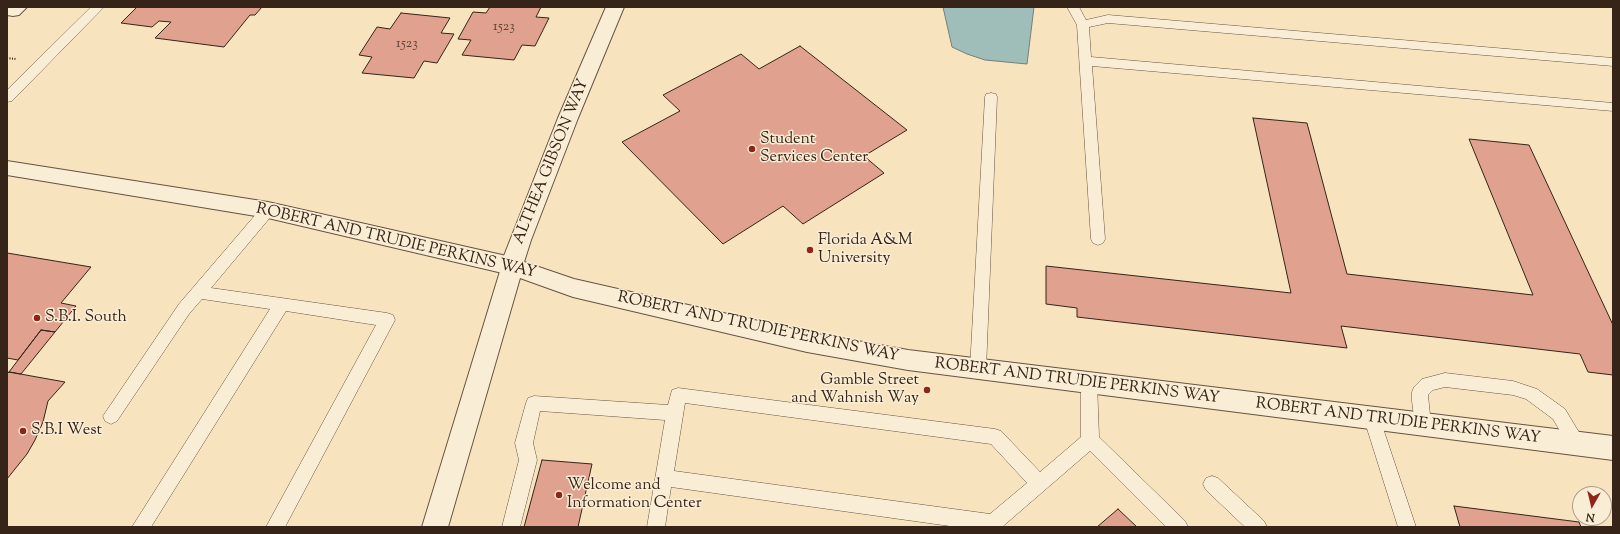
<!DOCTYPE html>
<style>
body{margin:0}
#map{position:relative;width:1620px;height:534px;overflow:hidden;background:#f8e3bf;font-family:"Sorts Mill Goudy",serif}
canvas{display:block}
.frame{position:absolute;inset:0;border:8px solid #352417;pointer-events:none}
.north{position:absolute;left:1572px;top:486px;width:40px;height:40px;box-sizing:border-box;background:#faedd5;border:1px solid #ab9d89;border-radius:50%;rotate:188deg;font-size:11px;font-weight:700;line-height:16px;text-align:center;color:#352417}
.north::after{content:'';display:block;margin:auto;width:14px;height:18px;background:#8f2418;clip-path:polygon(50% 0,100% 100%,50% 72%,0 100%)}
</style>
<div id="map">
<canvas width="1620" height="534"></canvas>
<div class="frame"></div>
<div class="north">N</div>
</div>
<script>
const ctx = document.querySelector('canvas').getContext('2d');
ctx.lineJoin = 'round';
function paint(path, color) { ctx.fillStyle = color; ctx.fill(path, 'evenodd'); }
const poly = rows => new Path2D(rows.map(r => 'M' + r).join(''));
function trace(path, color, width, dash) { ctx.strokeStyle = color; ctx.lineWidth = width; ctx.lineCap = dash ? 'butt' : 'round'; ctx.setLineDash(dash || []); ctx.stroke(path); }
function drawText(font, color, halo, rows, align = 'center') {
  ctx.font = font + ' "Sorts Mill Goudy",serif'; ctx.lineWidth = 3; ctx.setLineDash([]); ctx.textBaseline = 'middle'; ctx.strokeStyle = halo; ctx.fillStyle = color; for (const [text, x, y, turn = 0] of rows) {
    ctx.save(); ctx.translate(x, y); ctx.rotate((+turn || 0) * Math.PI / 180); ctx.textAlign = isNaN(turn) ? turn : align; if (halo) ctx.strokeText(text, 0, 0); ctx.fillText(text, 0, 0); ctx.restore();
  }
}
const water = poly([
 [943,7,1034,7,1027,64,985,60,967,54,952,47,943,7]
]);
const building = poly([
 [137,7,262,7,255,15,250,15,224,47,155,38,171,22,159,21,152,27,121,23,137,7],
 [490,7,541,7,536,17,549,18,535,46,522,45,514,60,462,55,471,40,458,39,473,12,486,13,490,7],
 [401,13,450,18,441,33,454,34,437,63,424,61,414,78,362,73,372,57,359,55,377,27,390,29,401,13],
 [800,46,907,130,864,156,884,173,803,224,783,206,723,244,622,142,680,111,663,95,741,54,759,69,800,46],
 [1253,118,1307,123,1347,274,1533,295,1469,139,1529,145,1613,325,1613,375,1588,372,1580,354,1341,326,1347,348,1077,317,1077,308,1046,304,1046,266,1291,293,1253,118],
 [7,253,91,267,61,303,76,306,55,332,41,330,18,360,7,358,7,253],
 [41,330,55,332,21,374,9,372,41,330],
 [9,372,65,382,48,401,43,422,35,440,27,454,7,479,7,374,9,372],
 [542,460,592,464,578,527,524,527,542,460],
 [1454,506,1579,522,1581,527,1460,527,1454,506],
 [1118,509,1137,527,1097,527,1118,509]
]);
const path = poly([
 [7,58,16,59]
]);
const service = poly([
 [91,7,104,7,12,101,7,102,7,90,91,7],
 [1067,7,1079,7,1086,20,1108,15,1613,58,1613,66,1108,23,1089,27,1091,57,1613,103,1613,111,1092,66,1105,239,1103,243,1098,245,1093,243,1091,239,1077,25,1067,7],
 [991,93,996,94,997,97,986,369,984,374,978,376,972,374,970,369,985,97,986,94,991,93],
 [268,205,273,206,275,210,273,214,211,288,387,313,393,315,395,320,285,527,266,527,376,325,286,311,151,527,132,527,270,309,202,299,189,314,117,421,111,424,105,421,103,416,179,304,263,206,268,205],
 [1445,373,1513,381,1537,389,1565,409,1586,444,1583,450,1577,452,1571,450,1553,419,1526,399,1513,395,1445,387,1433,390,1428,395,1431,425,1429,430,1423,433,1417,430,1415,425,1412,401,1412,392,1414,387,1422,379,1445,373],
 [1089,376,1095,378,1097,383,1099,437,1185,521,1188,527,1166,527,1090,451,1002,527,957,527,671,487,665,527,647,527,665,420,540,411,533,443,537,460,520,527,502,527,519,460,515,443,526,403,528,398,534,396,668,405,672,390,678,388,995,429,1001,431,1040,472,1081,437,1081,383,1083,378,1089,376],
 [685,403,991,444,1027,483,990,514,674,471,685,403],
 [1372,411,1378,414,1380,419,1416,527,1398,527,1364,419,1366,414,1372,411],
 [1212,476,1218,478,1264,521,1267,527,1245,527,1206,490,1203,484,1206,478,1212,476]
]);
const minor = poly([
 [7,7,27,7,19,15,13,16,7,15,7,7],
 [7,161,268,202,511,257,519,260,522,266,519,272,511,275,268,218,7,175,7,161]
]);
const tertiary = poly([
 [606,7,624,7,578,118,531,240,524,262,574,279,807,332,908,350,1613,436,1613,460,908,370,807,352,573,297,520,278,448,527,422,527,501,268,500,266,558,118,606,7]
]);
const markers = [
 [752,149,4,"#8f2418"],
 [810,250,4,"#8f2418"],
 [37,318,4,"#8f2418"],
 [927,390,4,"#8f2418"],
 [23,431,4,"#8f2418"],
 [559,495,4,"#8f2418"]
];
const numberNames = [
 ["1523",504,28],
 ["1523",407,45]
];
const poiNames = [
 ["Student",760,140],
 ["Services Center",760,158],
 ["Florida A&M",818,241],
 ["University",818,259],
 ["S.B.I. South",45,318],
 ["Gamble Street",919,381,"right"],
 ["and Wahnish Way",919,399,"right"],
 ["S.B.I West",31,431],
 ["Welcome and",567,486],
 ["Information Center",567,504]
];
const streetNames = [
 ["ALTHEA GIBSON WAY",552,162,-68],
 ["ROBERT AND TRUDIE PERKINS WAY",396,242,13],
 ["ROBERT AND TRUDIE PERKINS WAY",758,328,12],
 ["ROBERT AND TRUDIE PERKINS WAY",1077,382,7],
 ["ROBERT AND TRUDIE PERKINS WAY",1398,422,7]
];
paint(water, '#9fbdb9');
trace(water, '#758078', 1);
paint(building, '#e0a18e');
trace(building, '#352417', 1);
trace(service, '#665441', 1);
trace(minor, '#665441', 2);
trace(tertiary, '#665441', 2);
trace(path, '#352417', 2, [1, 1.5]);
paint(service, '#faedd5');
paint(minor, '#faedd5');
paint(tertiary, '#faedd5');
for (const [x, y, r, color] of markers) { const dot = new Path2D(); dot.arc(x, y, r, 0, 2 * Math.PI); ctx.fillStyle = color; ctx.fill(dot); trace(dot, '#faedd5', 1.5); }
drawText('14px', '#604335', null, numberNames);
drawText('16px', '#352417', '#faedd5', poiNames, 'left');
drawText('16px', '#352417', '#faedd5', streetNames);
</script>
